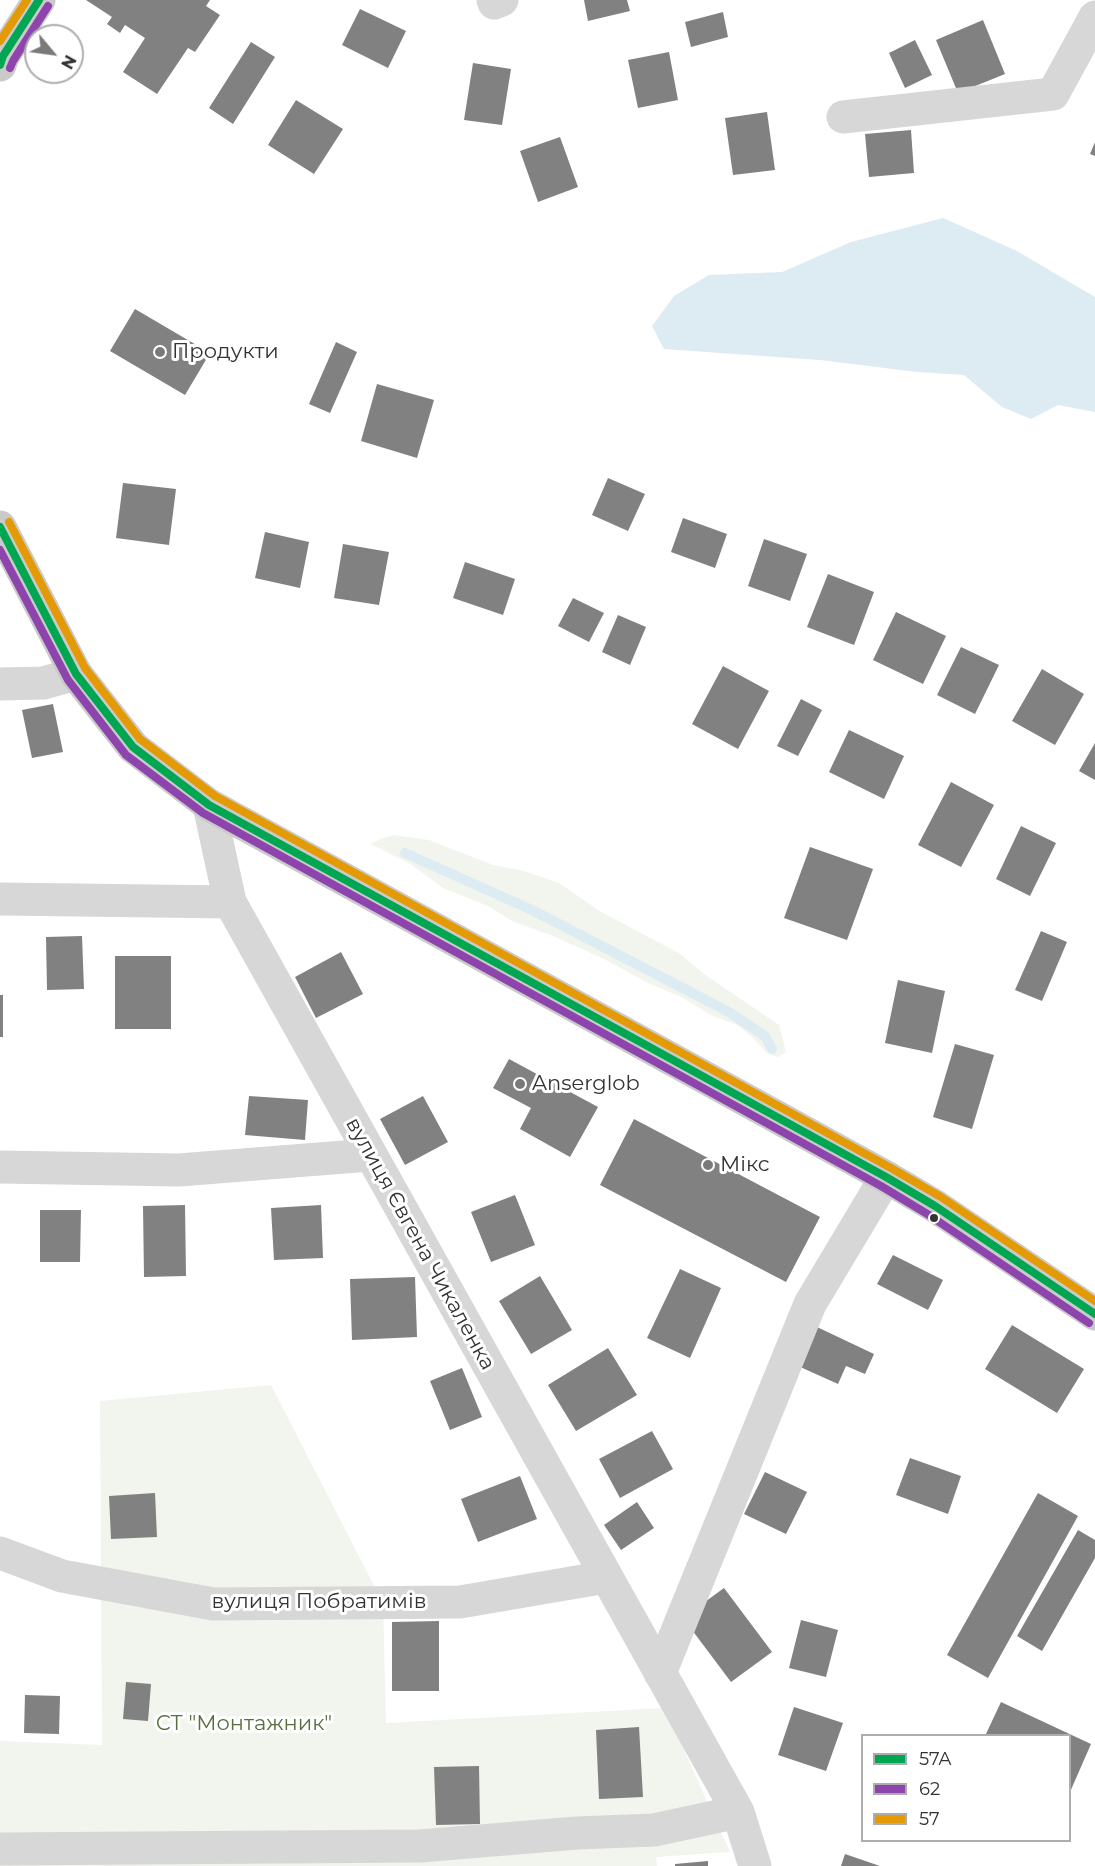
<!DOCTYPE html>
<meta charset="utf-8">
<style>
body{margin:0}
#map{position:relative;width:1095px;height:1866px;overflow:hidden;background:#fff;font-family:Montserrat,sans-serif}
canvas{display:block}
.legend{position:absolute;left:861px;top:1734px;width:210px;height:108px;box-sizing:border-box;background:#fff;border:2px solid #adadad;margin:0;padding:8px 10px;list-style:none;font-size:18px;color:#333}
.legend li{display:flex;align-items:center;gap:12px;height:30px}
.legend b{width:30px;border:2px solid #adadad}
.north{position:absolute;left:24px;top:24px;width:60px;height:60px;box-sizing:border-box;background:#fff;border:2px solid #adadad;border-radius:50%;rotate:119deg;font-size:16px;font-weight:700;line-height:24px;text-align:center;color:#333}
.north::after{content:'';display:block;margin:auto;width:21px;height:27px;background:#7a7a7a;clip-path:polygon(50% 0,100% 100%,50% 72%,0 100%)}
</style>
<div id="map">
<canvas width="1095" height="1866"></canvas>
<ul class="legend">
<li><b style="height:8px;background:#00a651"></b>57А</li>
<li><b style="height:8px;background:#8e44ad"></b>62</li>
<li><b style="height:8px;background:#e39a05"></b>57</li>
</ul>
<div class="north">N</div>
</div>
<script>
const ctx = document.querySelector('canvas').getContext('2d');
ctx.lineJoin = 'round';
function paint(path, color) { ctx.fillStyle = color; ctx.fill(path, 'evenodd'); }
const poly = rows => new Path2D(rows.map(r => 'M' + r).join(''));
function trace(path, color, width, dash) { ctx.strokeStyle = color; ctx.lineWidth = width; ctx.lineCap = dash ? 'butt' : 'round'; ctx.setLineDash(dash || []); ctx.stroke(path); }
function drawText(font, color, halo, rows, align = 'center') {
  ctx.font = font + ' Montserrat,sans-serif'; ctx.lineWidth = 6; ctx.setLineDash([]); ctx.textBaseline = 'middle'; ctx.strokeStyle = halo; ctx.fillStyle = color; for (const [text, x, y, turn = 0] of rows) {
    ctx.save(); ctx.translate(x, y); ctx.rotate((+turn || 0) * Math.PI / 180); ctx.textAlign = isNaN(turn) ? turn : align; if (halo) ctx.strokeText(text, 0, 0); ctx.fillText(text, 0, 0); ctx.restore();
  }
}
const green = poly([
 [394,835,429,840,493,865,524,871,559,883,601,912,679,953,704,974,779,1025,786,1052,778,1057,767,1053,750,1035,739,1026,711,1015,681,997,648,983,604,959,553,936,512,921,490,907,443,888,412,865,371,844,380,839],
 [271,1385,383,1603,386,1723,665,1708,730,1852,656,1857,657,1866,0,1866,0,1741,102,1745,100,1401]
]);
const water = poly([
 [943,218,1017,251,1095,297,1095,412,1058,405,1031,419,1002,407,964,375,917,372,820,360,664,349,652,326,674,296,709,275,782,272,851,242]
]);
const stream = poly([
 [405,853,534,911,729,1012,765,1036,772,1049]
]);
const building = poly([
 [86,0,210,0,206,6,220,15,195,52,188,48,157,94,123,72,145,38,125,25,120,33,107,24,112,17],
 [584,0,627,0,630,11,588,21],
 [360,9,406,31,388,68,342,45],
 [723,12,728,37,691,47,685,22],
 [983,20,1005,74,958,93,936,40],
 [915,40,932,75,905,88,889,53],
 [251,42,275,57,233,124,209,108],
 [669,52,678,100,638,108,628,60],
 [473,63,511,69,502,125,464,120],
 [296,100,343,129,314,174,268,145],
 [767,112,775,170,733,175,725,118],
 [911,130,914,173,869,177,865,134],
 [560,137,578,187,538,202,520,151],
 [1095,142,1095,156,1090,154],
 [135,309,210,353,185,395,110,351],
 [336,342,357,352,330,413,309,404],
 [377,384,434,400,417,458,361,441],
 [608,478,645,494,628,531,592,515],
 [123,483,176,489,169,545,116,538],
 [683,518,727,534,715,568,671,552],
 [265,532,309,542,300,588,255,578],
 [764,539,807,554,790,601,748,586],
 [343,544,389,552,379,605,334,598],
 [465,562,515,579,503,615,453,598],
 [828,574,874,592,854,645,807,627],
 [573,598,604,613,589,642,558,626],
 [896,612,946,636,923,684,873,660],
 [618,615,646,627,630,665,602,652],
 [961,647,999,665,975,714,937,695],
 [723,666,769,691,738,749,692,724],
 [1042,669,1084,694,1055,745,1012,721],
 [801,699,822,710,798,756,777,746],
 [53,704,63,752,32,758,22,710],
 [849,730,904,756,884,799,829,772],
 [1095,743,1095,780,1079,771],
 [951,782,994,805,961,867,918,845],
 [1021,826,1056,843,1030,896,996,879],
 [810,847,873,869,847,940,784,918],
 [1041,931,1067,942,1042,1001,1015,990],
 [82,936,84,989,47,990,46,937],
 [341,952,363,994,316,1018,295,977],
 [115,956,171,956,171,1029,115,1029],
 [898,980,945,991,932,1053,885,1043],
 [0,995,3,995,3,1037,0,1037],
 [955,1044,994,1055,972,1129,933,1117],
 [509,1059,598,1107,570,1157,520,1129,531,1108,493,1088],
 [249,1096,308,1100,305,1140,245,1135],
 [423,1096,448,1142,405,1165,380,1119],
 [634,1119,820,1217,786,1282,600,1185],
 [515,1195,535,1245,491,1262,471,1212],
 [185,1205,186,1276,144,1277,143,1206],
 [321,1205,323,1258,274,1260,271,1208],
 [40,1210,81,1210,80,1262,40,1262],
 [893,1255,943,1280,928,1310,877,1284],
 [680,1269,721,1288,690,1358,647,1338],
 [540,1276,572,1330,531,1354,499,1301],
 [415,1277,417,1337,352,1340,350,1279],
 [1012,1325,1084,1369,1057,1413,985,1369],
 [817,1327,874,1354,865,1374,846,1366,838,1384,798,1366],
 [608,1348,637,1395,576,1431,548,1385],
 [462,1368,482,1417,450,1430,430,1381],
 [652,1431,673,1469,620,1498,599,1459],
 [910,1458,961,1476,948,1514,896,1495],
 [765,1472,807,1492,786,1534,744,1514],
 [520,1476,537,1519,478,1542,461,1499],
 [155,1493,157,1537,111,1539,109,1496],
 [1038,1493,1078,1516,988,1678,947,1655],
 [637,1502,654,1528,621,1550,604,1525],
 [1078,1530,1095,1540,1095,1558,1042,1651,1017,1636],
 [724,1588,772,1652,731,1682,683,1618],
 [801,1620,838,1630,826,1677,789,1668],
 [439,1621,439,1691,392,1691,392,1622],
 [126,1682,151,1684,148,1721,123,1719],
 [25,1695,60,1696,59,1734,24,1733],
 [1001,1702,1091,1744,1070,1792,1070,1736,985,1736],
 [794,1707,843,1723,826,1771,778,1755],
 [639,1727,643,1797,599,1799,596,1730],
 [479,1766,480,1824,436,1825,434,1767],
 [845,1854,880,1866,841,1866],
 [708,1861,708,1866,675,1866,675,1864]
]);
const minor = poly([
 [493,0,494,3,502,0],
 [843,117,1053,94,1095,17],
 [0,684,43,683,76,674],
 [209,805,230,902,738,1812,755,1866],
 [0,899,230,902],
 [0,1167,179,1170,370,1155],
 [0,1553,62,1576,213,1604,460,1602,606,1577],
 [660,1673,810,1304,886,1177],
 [0,1849,420,1846,577,1833,654,1830,738,1812]
]);
const major = poly([
 [0,65,3,56,39,0],
 [0,527,76,674,133,747,209,805,886,1177,935,1206,1095,1314]
]);
const bus1 = poly([
 [0,65,3,56,39,0],
 [0,527,76,674,133,747,209,805,886,1177,935,1206,1095,1314]
]);
const bus2 = poly([
 [10,68,13,61,48,6],
 [0,550,68,680,126,755,203,813,881,1186,929,1215,1089,1323]
]);
const bus3 = poly([
 [0,41,27,0],
 [9,522,85,668,140,739,215,796,891,1168,941,1197,1095,1301]
]);
const markers = [
 [160,352,6,"#7a7a7a"],
 [520,1084,6,"#7a7a7a"],
 [708,1165,6,"#7a7a7a"],
 [934,1218,5,"#333"]
];
const poiNames = [
 ["Продукти",172,352],
 ["Anserglob",532,1084],
 ["Мікс",720,1165]
];
const streetNames = [
 ["вулиця Євгена Чикаленка",420,1244,61],
 ["вулиця Побратимів",319,1602]
];
const parkNames = [
 ["СТ \"Монтажник\"",244,1724]
];
paint(green, '#f1f5ed');
paint(water, '#ddebf3');
trace(stream, '#ddebf3', 10);
paint(building, '#818181');
trace(minor, '#d7d7d7', 33);
trace(major, '#cacaca', 33);
trace(bus1, '#00a651', 8);
trace(bus2, '#8e44ad', 8);
trace(bus3, '#e39a05', 8);
for (const [x, y, r, color] of markers) { const dot = new Path2D(); dot.arc(x, y, r, 0, 2 * Math.PI); ctx.fillStyle = color; ctx.fill(dot); trace(dot, '#fff', 2); }
drawText('21px', '#333', '#fff', poiNames, 'left');
drawText('21px', '#333', '#fff', streetNames);
drawText('21px', '#56703f', '#fff', parkNames);
</script>
